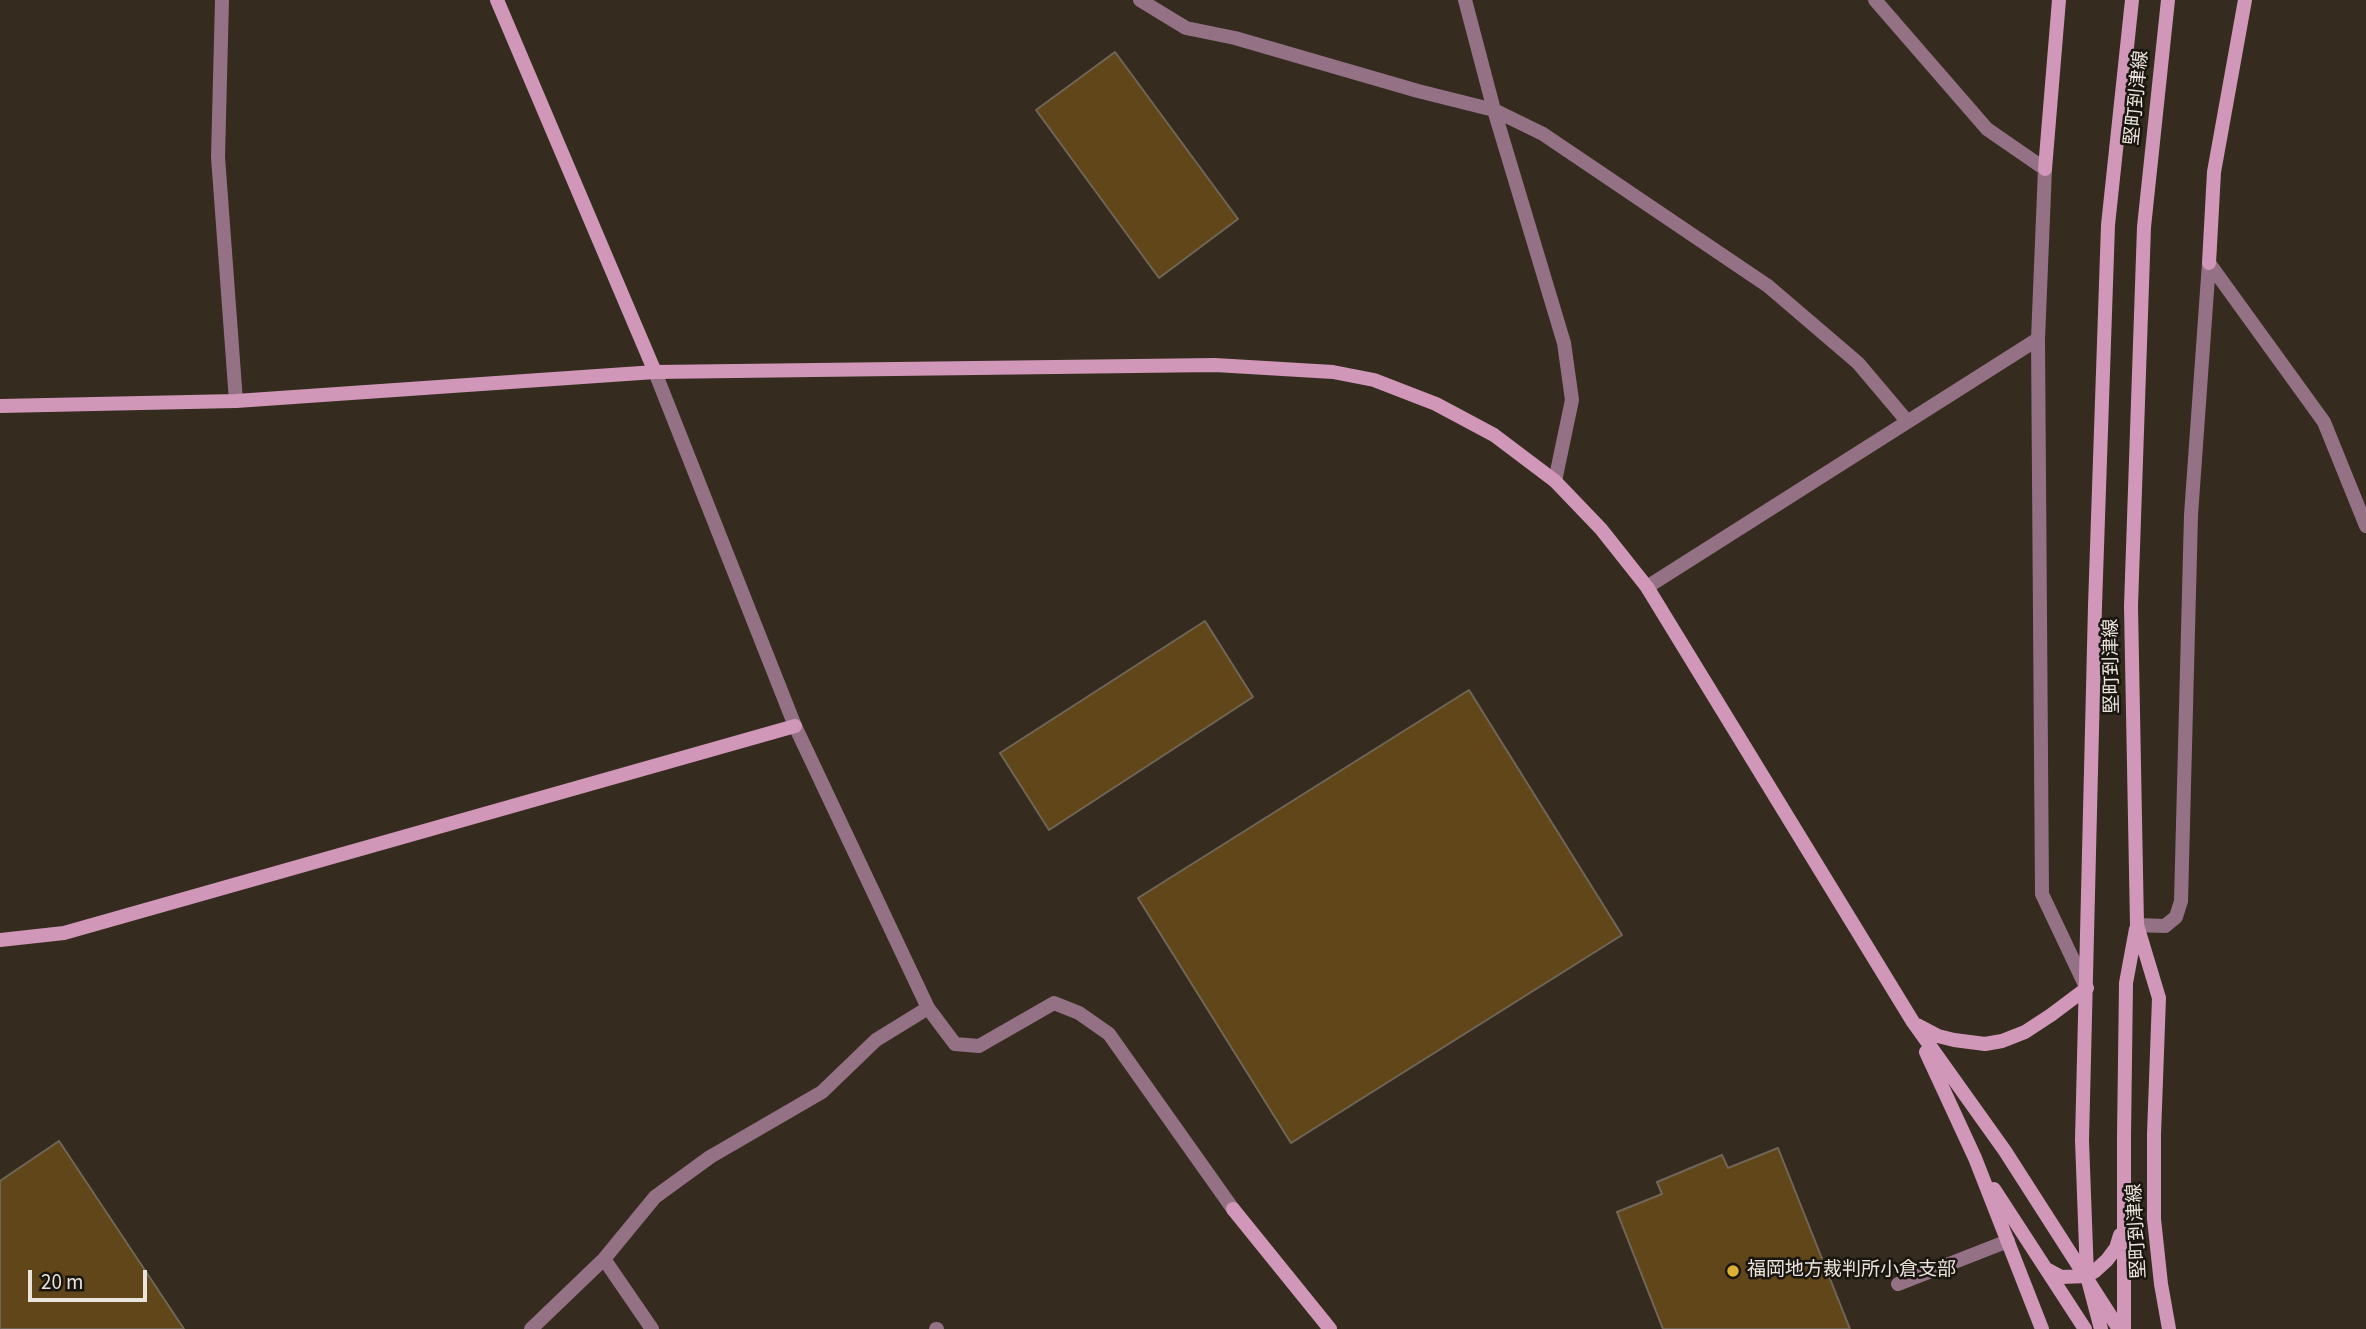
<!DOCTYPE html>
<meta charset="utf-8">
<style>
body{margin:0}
#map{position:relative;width:2366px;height:1329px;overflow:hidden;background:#352c1f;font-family:"Source Sans 3",sans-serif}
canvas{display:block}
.scale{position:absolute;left:28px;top:1270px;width:119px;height:32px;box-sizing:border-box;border:4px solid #eae4dc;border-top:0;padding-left:9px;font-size:21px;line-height:24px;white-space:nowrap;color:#eae4dc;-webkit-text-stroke:5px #19150f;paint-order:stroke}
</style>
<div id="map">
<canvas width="2366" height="1329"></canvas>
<div class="scale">20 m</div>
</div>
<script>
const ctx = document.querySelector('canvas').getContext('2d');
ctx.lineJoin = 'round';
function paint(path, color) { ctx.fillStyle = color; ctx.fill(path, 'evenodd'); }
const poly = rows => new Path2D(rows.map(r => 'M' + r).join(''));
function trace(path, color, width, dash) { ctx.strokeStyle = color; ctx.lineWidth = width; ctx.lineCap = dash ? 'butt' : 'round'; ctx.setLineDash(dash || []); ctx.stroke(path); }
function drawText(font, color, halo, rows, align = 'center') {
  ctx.font = font + ' "Source Sans 3","Noto Sans JP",sans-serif'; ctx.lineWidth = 5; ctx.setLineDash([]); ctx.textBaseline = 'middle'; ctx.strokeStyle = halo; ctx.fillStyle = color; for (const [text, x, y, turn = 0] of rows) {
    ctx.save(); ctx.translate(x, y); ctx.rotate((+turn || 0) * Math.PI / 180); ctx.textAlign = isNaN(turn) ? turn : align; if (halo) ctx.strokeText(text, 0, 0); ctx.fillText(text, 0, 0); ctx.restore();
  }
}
const building = poly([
 [1115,52,1238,219,1159,278,1036,110,1115,52],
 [1205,621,1253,697,1049,830,1000,753,1205,621],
 [1469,690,1622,935,1291,1143,1138,898,1469,690],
 [59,1141,184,1329,0,1329,0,1181,59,1141],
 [1778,1148,1850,1329,1663,1329,1617,1212,1662,1194,1657,1182,1722,1155,1728,1168,1778,1148]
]);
const lane = poly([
 [1875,0,1987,129,2045,169],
 [1898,1284,2008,1241]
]);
const street = poly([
 [222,0,218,157,236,401],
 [1140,0,1186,28,1235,38,1418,91,1494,110,1543,134,1768,286,1858,363,1907,421],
 [1465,0,1494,110,1564,343,1572,400,1555,481],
 [2045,169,2038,339,2042,894,2086,987],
 [2209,263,2324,422,2366,526],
 [655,372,795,726,928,1008,955,1044,979,1046,1054,1003,1079,1013,1109,1034,1233,1209],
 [1647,587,2038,339],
 [2137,925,2165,926,2176,917,2181,901,2191,515,2209,263],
 [604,1259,652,1329],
 [531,1329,604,1259,655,1197,710,1157,822,1092,876,1040,928,1008],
 [936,1329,937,1329]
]);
const secondary = poly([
 [497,0,655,372],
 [2045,169,2059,0],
 [2209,263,2214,172,2245,0],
 [0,406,236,401,655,372,1215,365,1333,372,1374,380,1436,404,1494,435,1555,481,1601,529,1647,587,1913,1022,2005,1151,2119,1329],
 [2095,606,2082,1140,2087,1276,2101,1329],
 [2131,606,2137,925,2159,998,2154,1134,2154,1219,2161,1284,2169,1329],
 [0,940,64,933,795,726],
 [1917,1025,1938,1036,1954,1040,1985,1044,2002,1041,2025,1032,2051,1015,2087,988],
 [1926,1052,1975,1158,2042,1329],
 [1994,1189,2085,1329],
 [1233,1209,1330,1329],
 [2048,1270,2061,1277,2087,1276,2095,1271,2107,1260,2116,1248,2120,1235],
 [2124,1329,2124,1137,2126,983,2136,929]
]);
const secondaryBridge = poly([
 [2095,606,2108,225,2132,0],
 [2131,606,2144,227,2168,0]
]);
const markers = [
 [1733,1271,7,"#ddb133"]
];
const streetNames = [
 ["堅町到津線",2138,98,-84],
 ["堅町到津線",2113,666,-91],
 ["堅町到津線",2138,1231,-93]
];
const poiNames = [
 ["福岡地方裁判所小倉支部",1747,1271]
];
paint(building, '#604618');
trace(building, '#706657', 2);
trace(lane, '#957186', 14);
trace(street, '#957186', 14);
trace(secondary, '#d097b8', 14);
trace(secondaryBridge, '#d097b8', 14);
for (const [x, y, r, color] of markers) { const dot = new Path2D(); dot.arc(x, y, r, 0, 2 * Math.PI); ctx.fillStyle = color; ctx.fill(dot); trace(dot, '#19150f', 2.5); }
drawText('19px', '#eae4dc', '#19150f', streetNames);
drawText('19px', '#eae4dc', '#19150f', poiNames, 'left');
</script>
